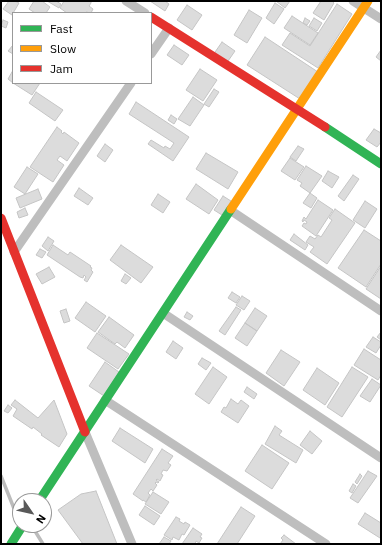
<!DOCTYPE html>
<style>
body{margin:0}
#map{position:relative;width:382px;height:545px;overflow:hidden;background:#fff;font-family:"IBM Plex Sans",sans-serif}
canvas{display:block}
.frame{position:absolute;inset:0;border:2px solid #000;pointer-events:none}
.legend{position:absolute;left:12px;top:12px;width:140px;height:72px;box-sizing:border-box;background:#fff;border:1px solid #999;margin:0;padding:5px 7px;list-style:none;font-size:12px;color:#000}
.legend li{display:flex;align-items:center;gap:8px;height:20px}
.legend b{width:20px;border:1px solid #999}
.north{position:absolute;left:12px;top:493px;width:40px;height:40px;box-sizing:border-box;background:#fff;border:1px solid #999;border-radius:50%;rotate:124deg;font-size:11px;font-weight:700;line-height:16px;text-align:center;color:#000}
.north::after{content:'';display:block;margin:auto;width:14px;height:18px;background:#595959;clip-path:polygon(50% 0,100% 100%,50% 72%,0 100%)}
</style>
<div id="map">
<canvas width="382" height="545"></canvas>
<div class="frame"></div>
<ul class="legend">
<li><b style="height:5px;background:#30b455"></b>Fast</li>
<li><b style="height:5px;background:#ff9f0a"></b>Slow</li>
<li><b style="height:5px;background:#e5322d"></b>Jam</li>
</ul>
<div class="north">N</div>
</div>
<script>
const ctx = document.querySelector('canvas').getContext('2d');
ctx.lineJoin = 'round';
const poly = rows => new Path2D(rows.map(r => 'M' + r).join(''));
function trace(path, color, width, dash) { ctx.strokeStyle = color; ctx.lineWidth = width; ctx.lineCap = dash ? 'butt' : 'round'; ctx.setLineDash(dash || []); ctx.stroke(path); }
function paint(path, color) { ctx.fillStyle = color; ctx.fill(path, 'evenodd'); }
const stream = poly([
 [1,476,15,511],
 [35,531,43,544]
]);
const building = poly([
 [9,1,15,1,19,3,12,15,3,9,9,1],
 [34,1,42,1,50,7,46,13,35,13,29,9,34,1],
 [47,1,56,1,61,4,59,8,47,1],
 [64,1,91,1,91,3,89,6,93,9,91,13,86,12,85,13,67,13,60,8,64,1],
 [150,1,165,1,169,4,165,11,150,1],
 [276,1,290,1,285,8,276,1],
 [321,1,332,1,334,3,324,20,313,13,321,1],
 [275,3,284,9,274,24,266,18,275,3],
 [337,4,352,14,318,68,282,45,290,33,310,46,337,4],
 [187,5,202,15,192,30,177,20,187,5],
 [249,10,262,18,247,43,234,35,249,10],
 [292,16,318,33,310,45,284,28,292,16],
 [305,18,310,21,307,25,303,23,305,18],
 [314,18,322,23,317,31,309,26,314,18],
 [3,20,8,22,6,28,1,26,3,20],
 [265,37,318,72,300,99,247,65,265,37],
 [222,42,235,51,226,64,213,55,222,42],
 [13,45,13,54,8,51,13,45],
 [174,45,189,55,182,65,167,55,174,45],
 [381,50,381,61,376,57,381,50],
 [200,69,217,80,203,101,186,90,200,69],
 [12,72,13,72,13,83,8,79,12,72],
 [13,83,40,83,32,95,13,83],
 [214,89,219,92,209,107,204,104,214,89],
 [36,92,63,110,55,121,29,103,36,92],
 [193,97,204,105,190,126,178,119,193,97],
 [136,102,189,137,173,161,148,144,151,140,164,148,165,146,170,149,174,143,129,114,136,102],
 [171,115,177,119,174,124,168,120,171,115],
 [57,127,62,131,61,132,63,134,64,132,79,143,67,161,60,156,57,160,64,165,53,182,30,167,57,127],
 [374,129,381,133,381,142,377,147,366,140,374,129],
 [105,144,113,150,105,162,97,156,105,144],
 [298,146,304,149,296,161,290,157,298,146],
 [206,153,238,172,228,189,196,169,206,153],
 [290,158,304,167,295,180,281,171,290,158],
 [306,166,322,176,310,193,300,186,302,183,297,180,306,166],
 [27,167,38,174,25,194,14,187,27,167],
 [328,171,339,177,332,188,322,181,328,171],
 [353,175,359,179,344,201,338,196,353,175],
 [196,184,218,200,209,214,186,199,196,184],
 [79,188,93,198,88,205,74,196,79,188],
 [38,189,42,199,20,208,16,198,38,189],
 [310,193,317,198,311,208,303,203,310,193],
 [158,194,170,202,163,213,151,205,158,194],
 [223,196,231,201,222,215,214,210,223,196],
 [318,200,333,210,316,236,302,226,304,223,306,224,307,222,304,220,303,222,302,221,304,217,306,219,318,200],
 [365,201,377,209,365,228,353,220,365,201],
 [25,208,28,215,19,218,17,212,25,208],
 [335,209,355,223,327,264,310,252,314,247,306,242,310,236,315,239,318,235,321,237,332,220,329,218,335,209],
 [364,230,381,241,381,264,366,287,338,268,364,230],
 [294,234,308,245,305,250,290,240,294,234],
 [48,237,54,241,48,251,42,246,48,237],
 [53,245,68,255,70,252,91,266,90,267,92,268,91,270,93,272,87,282,84,280,86,277,84,275,83,278,80,277,47,255,53,245],
 [121,245,153,267,141,283,110,260,121,245],
 [40,249,46,252,42,258,36,255,40,249],
 [381,266,381,299,366,289,381,266],
 [49,267,55,277,42,284,36,274,49,267],
 [125,274,131,278,126,284,121,281,125,274],
 [232,292,240,297,236,303,228,298,232,292],
 [242,296,250,301,244,310,236,305,242,296],
 [86,302,106,316,95,332,75,318,86,302],
 [236,307,241,310,225,335,219,331,236,307],
 [255,308,267,316,257,331,245,323,255,308],
 [66,309,70,321,64,323,60,311,66,309],
 [187,312,193,316,190,320,184,317,187,312],
 [109,317,134,335,125,348,117,342,115,344,98,332,109,317],
 [245,323,257,331,247,346,235,338,245,323],
 [381,332,381,340,377,337,381,332],
 [97,333,129,354,118,369,87,348,97,333],
 [373,337,381,342,381,345,376,353,366,347,373,337],
 [173,341,183,348,176,359,166,352,173,341],
 [364,349,381,360,381,375,378,380,354,365,364,349],
 [281,350,300,362,284,386,266,373,281,350],
 [202,358,211,363,206,370,198,364,202,358],
 [105,362,119,372,104,396,89,386,105,362],
 [213,367,227,377,209,404,195,394,213,367],
 [352,367,368,377,342,417,327,407,352,367],
 [317,368,339,383,325,405,303,390,317,368],
 [372,379,381,385,370,402,360,396,372,379],
 [247,387,257,394,254,399,244,392,247,387],
 [231,399,238,404,241,400,249,406,238,423,221,412,224,407,226,408,231,399],
 [15,400,38,418,54,400,67,434,59,447,41,435,42,434,33,427,32,429,13,416,17,409,11,405,15,400],
 [8,405,12,408,8,413,4,411,8,405],
 [275,426,282,431,279,435,303,450,296,463,265,444,275,426],
 [120,428,153,449,145,463,112,441,120,428],
 [310,431,322,441,312,454,300,445,310,431],
 [262,445,289,463,272,489,245,471,262,445],
 [162,449,173,456,168,463,171,465,167,471,163,470,161,474,163,475,160,481,157,479,156,480,159,482,158,483,156,482,155,483,157,485,153,491,151,489,148,493,150,495,146,502,143,500,143,501,133,494,162,449],
 [368,471,377,476,358,503,350,498,368,471],
 [360,474,362,476,357,484,355,482,360,474],
 [353,484,356,486,352,493,349,491,353,484],
 [96,491,117,544,83,544,58,510,81,494,96,491],
 [153,492,169,502,161,514,145,504,153,492],
 [145,506,160,516,154,525,139,515,145,506],
 [241,507,255,516,237,544,217,544,241,507],
 [365,513,381,523,381,537,380,538,358,524,365,513],
 [176,517,180,519,179,521,184,524,185,522,190,525,184,535,182,534,179,540,173,537,172,540,164,535,176,517],
 [193,528,202,534,200,537,202,538,199,543,196,541,195,544,182,544,193,528],
 [284,535,296,544,280,544,283,540,281,538,284,535],
 [164,537,171,541,169,544,159,544,164,537]
]);
const street = poly([
 [126,1,145,13],
 [353,1,381,19],
 [151,54,169,28],
 [230,210,381,311],
 [14,252,131,83],
 [163,313,381,458],
 [105,400,326,544],
 [85,432,132,544]
]);
const fast = poly([
 [325,127,381,164],
 [39,501,231,209],
 [11,544,23,525]
]);
const slow = poly([
 [231,209,368,1]
]);
const jam = poly([
 [151,17,325,127],
 [1,218,85,432]
]);
trace(stream, '#bcbcbc', 3.5);
paint(building, '#dcdcdc');
trace(building, '#c5c5c5', 1);
trace(street, '#bebebe', 9);
trace(fast, '#30b455', 9);
trace(slow, '#ff9f0a', 9);
trace(jam, '#e5322d', 9);
</script>
